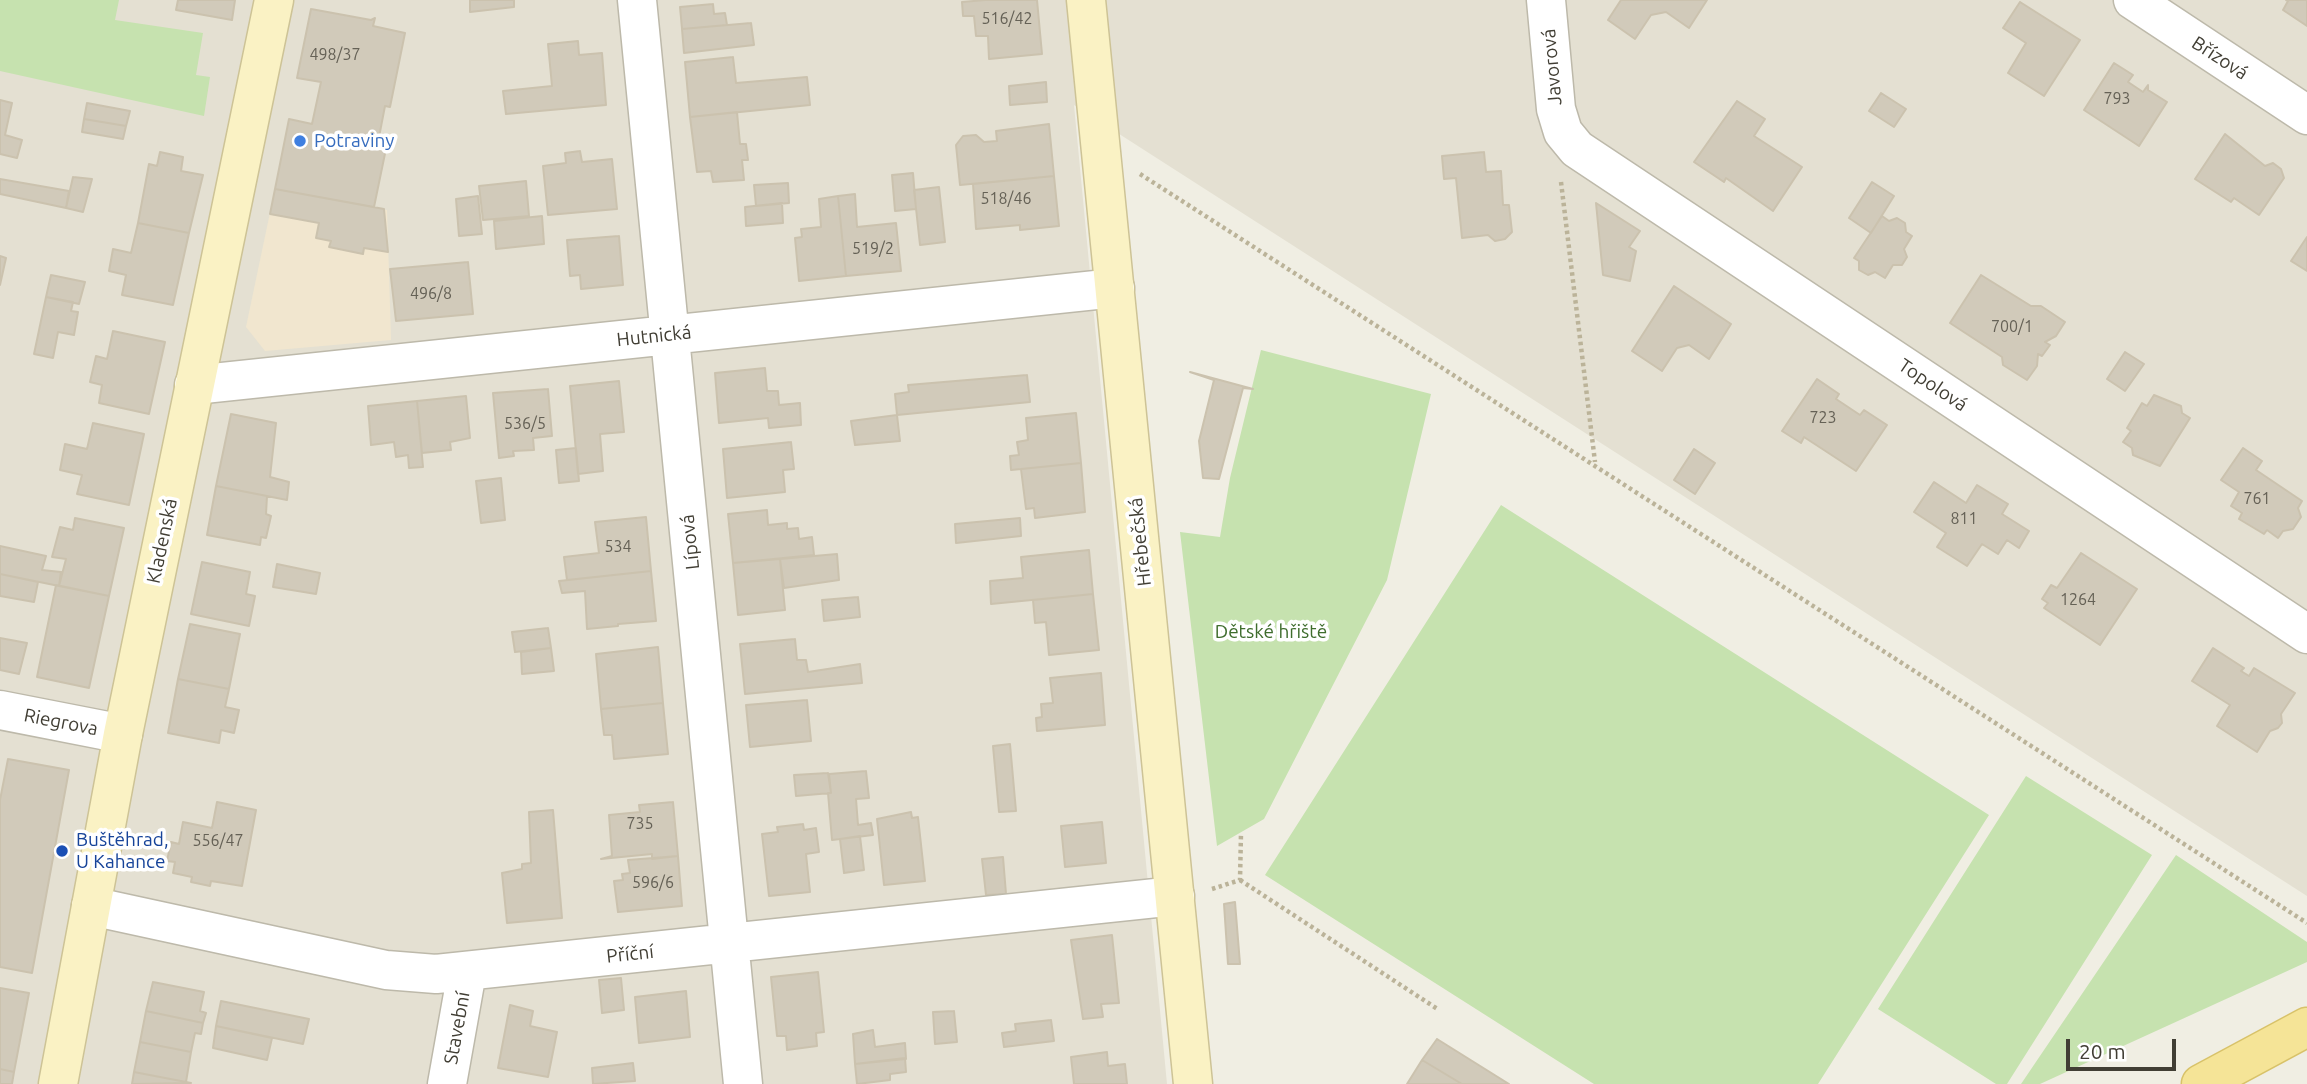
<!DOCTYPE html>
<meta charset="utf-8">
<style>
body{margin:0}
#map{position:relative;width:2307px;height:1084px;overflow:hidden;background:#f0eee3;font-family:Ubuntu,sans-serif}
canvas{display:block}
.scale{position:absolute;left:2066px;top:1039px;width:110px;height:32px;box-sizing:border-box;border:4px solid #413e34;border-top:0;padding-left:9px;font-size:21px;line-height:24px;white-space:nowrap;color:#413e34;-webkit-text-stroke:5px #fff;paint-order:stroke}
</style>
<div id="map">
<canvas width="2307" height="1084"></canvas>
<div class="scale">20 m</div>
</div>
<script>
const ctx = document.querySelector('canvas').getContext('2d');
ctx.lineJoin = 'round';
function paint(path, color) { ctx.fillStyle = color; ctx.fill(path, 'evenodd'); }
const poly = rows => new Path2D(rows.map(r => 'M' + r).join(''));
function trace(path, color, width, dash) { ctx.strokeStyle = color; ctx.lineWidth = width; ctx.lineCap = dash ? 'butt' : 'round'; ctx.setLineDash(dash || []); ctx.stroke(path); }
function drawText(font, color, halo, rows, align = 'center') {
  ctx.font = font + ' Ubuntu,sans-serif'; ctx.lineWidth = 7; ctx.setLineDash([]); ctx.textBaseline = 'middle'; ctx.strokeStyle = halo; ctx.fillStyle = color; for (const [text, x, y, turn = 0] of rows) {
    ctx.save(); ctx.translate(x, y); ctx.rotate((+turn || 0) * Math.PI / 180); ctx.textAlign = isNaN(turn) ? turn : align; if (halo) ctx.strokeText(text, 0, 0); ctx.fillText(text, 0, 0); ctx.restore();
  }
}
const residential = poly([
 [0,0,2307,0,2307,896,1074,105,1167,1084,0,1084]
]);
const commercial = poly([
 [275,189,387,210,391,340,265,351,246,327]
]);
const green = poly([
 [0,0,119,0,115,20,203,33,196,75,210,77,204,116,0,71],
 [1261,350,1431,394,1387,580,1264,819,1217,846,1180,532,1220,537,1230,478],
 [1501,505,1989,815,1818,1084,1594,1084,1265,875],
 [2026,776,2152,855,2007,1084,1996,1084,1878,1009],
 [2176,855,2307,942,2307,962,2040,1084,2021,1084]
]);
const building = poly([
 [178,0,235,0,232,20,176,10,178,0],
 [470,0,514,0,514,7,470,12,470,0],
 [985,0,1037,0,1042,54,989,59,988,36,976,36,974,16,963,16,962,2,985,0],
 [1621,0,1707,0,1689,28,1666,12,1651,15,1635,39,1608,20,1621,0],
 [2286,0,2307,0,2307,26,2283,10,2288,1,2286,0],
 [2020,2,2080,40,2044,96,2008,73,2026,43,2003,28,2020,2],
 [713,4,714,14,725,13,727,25,682,29,680,7,713,4],
 [311,9,371,20,375,18,373,26,405,33,390,107,385,106,379,137,388,139,374,207,275,189,289,119,312,124,321,82,297,78,311,9],
 [751,23,754,45,684,53,682,29,751,23],
 [578,41,579,55,602,53,606,105,506,114,503,91,552,86,548,44,578,41],
 [733,57,736,83,807,77,810,105,690,117,685,62,733,57],
 [2114,63,2133,75,2128,82,2143,92,2148,85,2148,90,2167,102,2139,146,2084,110,2114,63],
 [1046,82,1047,102,1010,105,1009,86,1046,82],
 [1881,93,1906,109,1894,127,1869,111,1881,93],
 [0,100,12,103,5,135,22,140,17,158,0,154,0,100],
 [1737,101,1765,119,1754,136,1802,167,1773,211,1726,178,1724,182,1694,162,1737,101],
 [87,103,130,111,126,126,84,119,87,103],
 [737,112,740,144,746,144,748,160,742,160,744,180,713,182,711,171,697,172,690,117,737,112],
 [84,119,126,126,123,139,82,132,84,119],
 [1049,124,1054,176,960,185,956,145,963,136,976,135,984,142,997,141,996,131,1049,124],
 [2225,134,2265,166,2273,163,2281,169,2284,178,2259,215,2234,198,2231,202,2195,179,2225,134],
 [580,151,582,162,612,159,617,209,548,215,543,166,566,163,565,153,580,151],
 [160,152,183,157,181,171,203,175,189,233,138,223,149,164,157,166,160,152],
 [1484,152,1486,172,1501,171,1503,205,1509,205,1512,232,1505,239,1495,241,1488,235,1462,238,1456,178,1444,179,1442,156,1484,152],
 [913,173,916,209,895,211,892,175,913,173],
 [1054,176,1059,226,1020,230,1020,225,976,229,973,184,1054,176],
 [73,177,92,179,83,212,66,208,73,177],
 [0,179,69,191,66,208,0,194,0,179],
 [526,181,529,216,483,220,479,186,526,181],
 [1872,182,1894,196,1871,233,1849,218,1872,182],
 [788,183,789,203,756,206,754,185,788,183],
 [939,187,945,242,920,245,914,190,939,187],
 [275,189,384,209,388,252,364,248,363,254,329,247,331,241,316,238,319,223,270,214,275,189],
 [855,194,857,227,896,223,901,271,846,276,838,196,855,194],
 [478,196,482,234,459,236,456,199,478,196],
 [838,196,846,276,799,281,795,238,802,237,801,229,821,227,819,199,838,196],
 [782,203,783,223,746,226,745,207,782,203],
 [1596,203,1640,231,1629,247,1636,251,1630,281,1603,275,1596,203],
 [542,216,544,244,496,249,494,221,542,216],
 [1882,216,1889,221,1897,218,1905,223,1906,232,1912,236,1904,249,1907,257,1902,265,1893,265,1885,278,1875,272,1868,275,1859,270,1859,261,1854,258,1882,216],
 [138,223,189,233,173,305,122,295,126,275,109,271,113,249,131,253,138,223],
 [619,236,623,285,581,289,580,275,570,276,567,240,619,236],
 [2307,237,2307,271,2291,261,2307,237],
 [0,256,6,258,0,285,0,256],
 [468,262,473,314,396,321,390,269,468,262],
 [51,275,85,282,79,304,46,297,51,275],
 [1981,275,2031,306,2041,306,2065,322,2056,336,2045,342,2050,345,2042,356,2038,354,2037,366,2027,380,2003,365,2002,357,1950,323,1981,275],
 [1674,286,1731,324,1709,359,1689,345,1677,348,1662,371,1632,351,1674,286],
 [46,297,73,302,71,311,78,312,74,335,58,332,53,358,34,354,46,297],
 [113,331,165,342,149,414,99,403,102,385,90,382,96,356,107,359,113,331],
 [2125,352,2144,364,2125,391,2107,379,2125,352],
 [765,368,767,391,778,391,779,405,800,403,801,425,769,428,768,418,719,423,715,373,765,368],
 [1190,372,1253,389,1243,388,1219,479,1203,478,1199,441,1214,380,1190,372],
 [1027,375,1030,402,897,415,895,394,909,392,908,385,1027,375],
 [1817,379,1839,394,1836,399,1860,415,1864,410,1887,425,1856,471,1804,437,1801,443,1782,431,1817,379],
 [619,381,624,432,600,434,603,471,578,474,570,386,619,381],
 [548,389,552,436,533,438,534,450,513,451,514,456,499,458,493,393,548,389],
 [2154,395,2181,406,2182,413,2190,418,2160,466,2133,455,2132,448,2123,442,2131,431,2127,428,2142,403,2147,406,2154,395],
 [466,396,470,438,450,442,451,450,422,453,417,401,466,396],
 [417,401,423,467,409,468,408,455,396,457,394,442,371,445,368,406,417,401],
 [1076,413,1081,463,1011,470,1010,456,1019,455,1017,442,1028,440,1026,418,1076,413],
 [231,414,276,423,270,477,289,482,287,500,216,486,231,414],
 [897,415,900,441,855,445,851,421,897,415],
 [93,423,144,434,129,505,77,494,82,475,60,470,65,444,87,449,93,423],
 [791,442,794,469,783,470,785,492,727,498,723,449,791,442],
 [576,448,579,481,559,483,556,450,576,448],
 [2243,448,2262,461,2256,470,2302,501,2298,508,2301,517,2293,529,2283,531,2278,538,2267,530,2264,534,2239,519,2242,513,2231,506,2239,492,2221,480,2243,448],
 [1694,449,1715,463,1695,494,1674,480,1694,449],
 [1081,463,1085,512,1035,518,1034,508,1026,509,1021,469,1081,463],
 [501,478,505,520,481,523,476,481,501,478],
 [1934,482,1966,503,1977,485,2008,504,2002,514,2029,531,2019,548,2007,540,1998,554,1982,544,1967,566,1937,547,1946,533,1914,512,1934,482],
 [216,486,267,496,266,514,271,516,266,538,261,537,260,545,207,535,216,486],
 [767,510,768,525,787,523,787,529,798,528,799,539,812,537,814,555,733,563,728,514,767,510],
 [646,517,651,571,567,580,564,557,599,553,595,522,646,517],
 [75,518,124,528,109,596,59,586,66,559,52,557,60,527,73,530,75,518],
 [1020,518,1021,536,956,543,955,524,1020,518],
 [0,546,46,556,42,570,61,572,59,586,0,574,0,546],
 [1089,550,1093,594,991,604,990,581,1023,578,1021,557,1089,550],
 [2081,553,2137,589,2100,645,2044,608,2048,603,2042,599,2051,585,2057,588,2081,553],
 [837,554,839,580,784,588,780,559,837,554],
 [780,559,785,610,738,615,733,563,780,559],
 [202,562,250,572,246,594,255,596,249,626,191,614,202,562],
 [277,564,320,573,316,594,273,587,277,564],
 [651,571,656,621,618,624,618,626,587,629,585,591,562,593,559,581,651,571],
 [0,574,38,582,34,602,0,596,0,574],
 [56,585,109,596,89,688,37,677,56,585],
 [1093,594,1099,650,1049,655,1046,622,1035,623,1033,600,1093,594],
 [858,597,860,617,824,621,822,600,858,597],
 [190,624,240,634,229,689,178,679,190,624],
 [548,628,551,648,515,652,512,632,548,628],
 [0,638,27,643,19,674,0,670,0,638],
 [795,639,797,660,806,660,808,672,860,664,862,683,745,694,740,644,795,639],
 [658,647,663,703,601,709,596,654,658,647],
 [551,648,554,671,522,674,521,652,551,648],
 [2213,648,2244,668,2241,671,2249,676,2254,668,2295,693,2281,714,2282,723,2278,728,2270,731,2257,752,2217,726,2230,705,2192,681,2213,648],
 [1101,673,1105,725,1037,731,1036,718,1042,717,1041,704,1053,703,1050,678,1101,673],
 [178,679,229,689,225,707,239,710,234,733,221,730,219,743,168,733,178,679],
 [807,700,811,741,750,747,746,705,807,700],
 [663,703,668,754,614,759,612,735,604,735,601,709,663,703],
 [1010,744,1016,811,999,812,993,746,1010,744],
 [8,759,69,770,32,973,0,967,0,800,8,759],
 [866,771,869,798,856,799,858,825,871,823,873,835,832,840,828,793,831,793,829,774,866,771],
 [828,773,831,793,796,796,794,775,828,773],
 [217,802,256,810,242,886,211,881,210,886,191,882,192,877,173,873,175,862,167,861,171,842,179,844,183,822,212,828,217,802],
 [673,802,678,856,652,859,652,854,601,859,612,856,609,815,640,812,639,805,673,802],
 [553,810,562,918,507,923,502,873,522,869,522,864,531,863,529,812,553,810],
 [911,812,912,818,918,817,925,881,884,885,877,819,911,812],
 [1102,822,1106,863,1065,867,1061,826,1102,822],
 [803,824,804,830,816,828,819,852,806,854,810,892,769,896,762,834,778,832,777,827,803,824],
 [860,836,864,870,844,873,840,839,860,836],
 [678,856,682,906,618,912,614,881,623,880,622,874,630,873,628,860,678,856],
 [1003,857,1006,894,986,895,982,859,1003,857],
 [1235,902,1240,964,1228,964,1224,904,1235,902],
 [1112,935,1119,1003,1101,1004,1103,1017,1083,1019,1071,940,1112,935],
 [818,972,824,1032,816,1033,817,1046,787,1050,786,1036,777,1036,771,977,818,972],
 [621,978,624,1010,602,1013,599,980,621,978],
 [153,982,204,992,200,1011,206,1013,203,1023,146,1011,153,982],
 [0,988,29,993,14,1072,0,1069,0,988],
 [686,991,690,1037,639,1043,635,997,686,991],
 [221,1001,309,1019,303,1044,216,1026,221,1001],
 [510,1005,533,1011,530,1026,557,1032,548,1077,498,1068,510,1005],
 [146,1011,203,1023,201,1034,195,1033,191,1052,140,1042,146,1011],
 [954,1011,957,1042,935,1044,933,1012,954,1011],
 [1051,1020,1054,1041,1004,1047,1002,1033,1016,1031,1015,1024,1051,1020],
 [216,1026,272,1038,267,1060,213,1048,216,1026],
 [873,1030,875,1047,905,1043,906,1059,855,1064,853,1034,873,1030],
 [1437,1039,1509,1084,1462,1084,1422,1060,1437,1039],
 [140,1042,191,1052,186,1082,134,1072,140,1042],
 [1107,1052,1108,1066,1125,1064,1127,1084,1074,1084,1071,1057,1107,1052],
 [905,1058,906,1072,890,1074,890,1080,857,1084,855,1064,905,1058],
 [1422,1060,1462,1084,1407,1084,1422,1060],
 [633,1063,635,1081,593,1084,592,1068,633,1063],
 [0,1069,14,1072,12,1084,0,1084,0,1069],
 [134,1072,186,1082,191,1083,132,1084,134,1072]
]);
const path = poly([
 [1140,174,2307,923],
 [1561,182,1595,462],
 [1240,880,1439,1010],
 [1212,889,1240,880,1241,833]
]);
const street = poly([
 [637,0,743,1084],
 [1546,0,1556,109,1563,132,1577,149,2307,634],
 [2133,0,2307,115],
 [194,385,1115,288],
 [0,710,123,734],
 [91,906,386,970,436,974,1175,896],
 [447,1084,467,972]
]);
const secondary = poly([
 [1086,0,1193,1084],
 [58,1084,123,734,274,0]
]);
const primary = poly([
 [2201,1084,2307,1027]
]);
const markers = [
 [300,141,7,"#3f7fe0"],
 [62,851,7,"#1a4fb4"]
];
const numberNames = [
 ["516/42",1007,19],
 ["498/37",335,55],
 ["793",2117,99],
 ["518/46",1006,199],
 ["519/2",873,249],
 ["496/8",431,294],
 ["700/1",2012,327],
 ["723",1823,418],
 ["536/5",525,424],
 ["761",2257,499],
 ["811",1964,519],
 ["534",618,547],
 ["1264",2078,600],
 ["735",640,824],
 ["556/47",218,841],
 ["596/6",653,883]
];
const streetNames = [
 ["Břízová",2220,58,33],
 ["Javorová",1552,67,-95],
 ["Hutnická",654,336,-6],
 ["Topolová",1933,385,34],
 ["Kladenská",162,541,-78],
 ["Lípová",690,542,-96],
 ["Hřebečská",1140,542,-96],
 ["Riegrova",61,722,11],
 ["Příční",630,954,-6],
 ["Stavební",457,1028,-80]
];
const shopNames = [
 ["Potraviny",314,141]
];
const parkNames = [
 ["Dětské hřiště",1271,632]
];
const transitNames = [
 ["Buštěhrad,",76,840],
 ["U Kahance",76,862]
];
paint(residential, '#e4e0d2');
paint(commercial, '#f1e6cf');
paint(green, '#c6e2af');
paint(building, '#d1caba');
trace(building, '#cbc2ae', 2);
trace(street, '#bdb9aa', 41);
trace(secondary, '#cdc396', 41);
trace(primary, '#d8c269', 41);
trace(path, '#bbb399', 4.5, [3.5, 3.5]);
trace(street, '#fff', 38);
trace(secondary, '#faf2c4', 38);
trace(primary, '#f5e497', 38);
for (const [x, y, r, color] of markers) { const dot = new Path2D(); dot.arc(x, y, r, 0, 2 * Math.PI); ctx.fillStyle = color; ctx.fill(dot); trace(dot, '#fff', 2.5); }
drawText('16px', '#656156', null, numberNames);
drawText('19px', '#413e34', '#fff', streetNames);
drawText('19px', '#366cbe', '#fff', shopNames, 'left');
drawText('19px', '#3f6d2d', '#fff', parkNames);
drawText('19px', '#164399', '#fff', transitNames, 'left');
</script>
